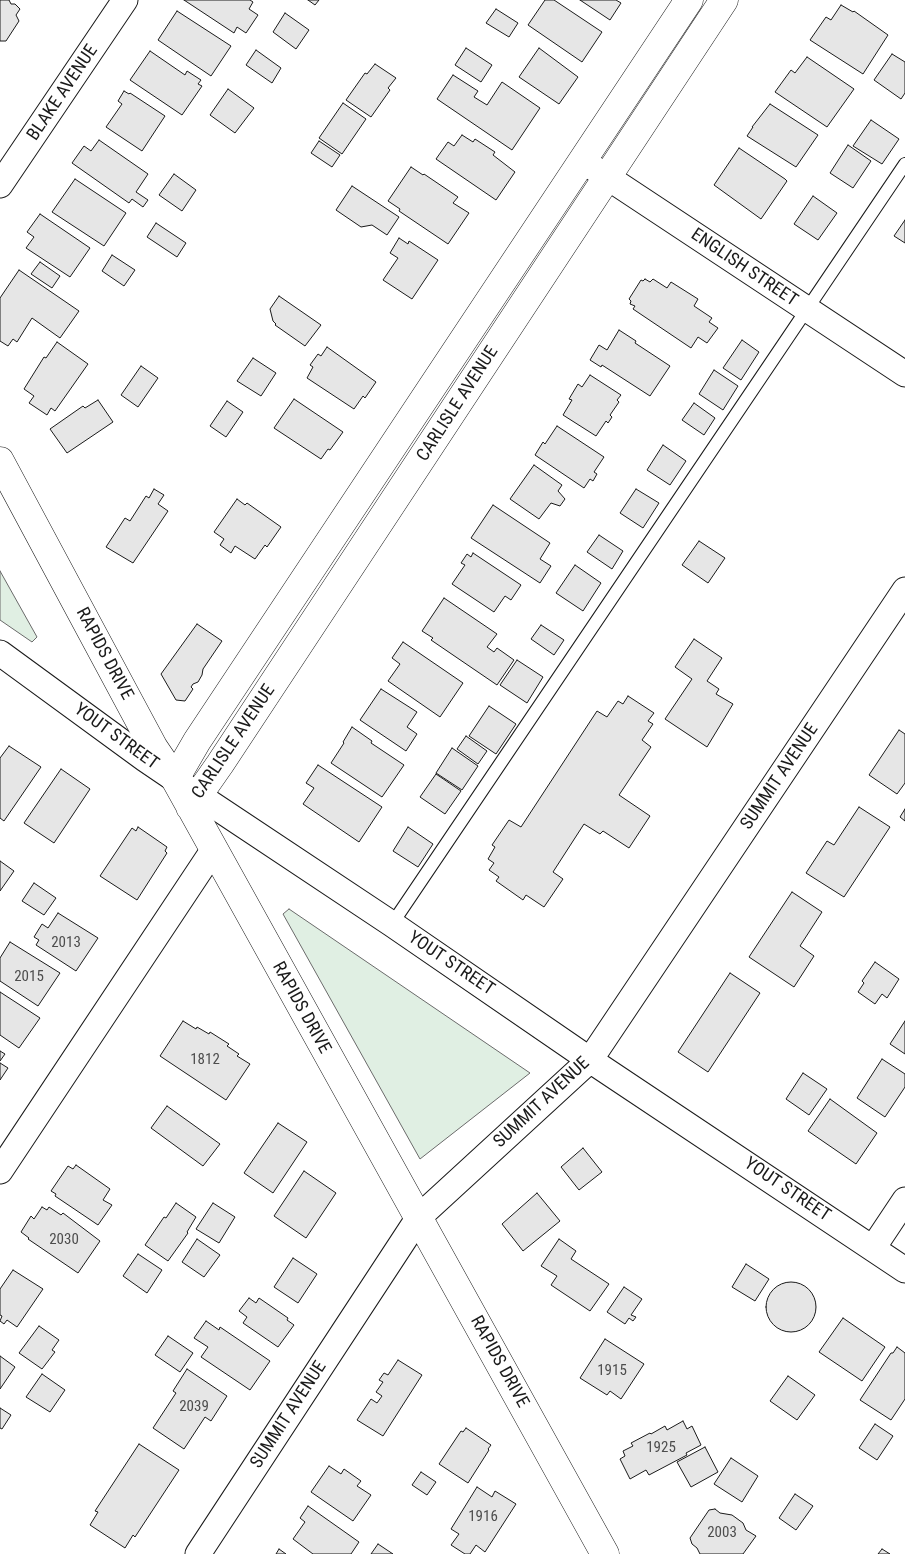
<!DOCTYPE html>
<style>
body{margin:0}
canvas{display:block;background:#fff}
</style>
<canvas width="905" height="1554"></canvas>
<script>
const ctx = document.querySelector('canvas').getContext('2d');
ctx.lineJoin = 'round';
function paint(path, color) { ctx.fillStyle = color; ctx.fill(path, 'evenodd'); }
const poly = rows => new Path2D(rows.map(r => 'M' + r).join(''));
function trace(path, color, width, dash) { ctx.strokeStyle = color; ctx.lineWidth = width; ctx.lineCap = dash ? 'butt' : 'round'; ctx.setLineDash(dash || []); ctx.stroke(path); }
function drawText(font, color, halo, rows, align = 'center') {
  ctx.font = font + ' "Roboto Condensed",sans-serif'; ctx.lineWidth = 4; ctx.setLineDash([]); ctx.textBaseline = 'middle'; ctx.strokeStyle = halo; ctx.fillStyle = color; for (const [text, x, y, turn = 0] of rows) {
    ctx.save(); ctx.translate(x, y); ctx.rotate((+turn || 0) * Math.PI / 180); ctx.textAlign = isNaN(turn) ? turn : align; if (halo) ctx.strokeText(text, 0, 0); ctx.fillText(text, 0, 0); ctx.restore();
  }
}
const green = poly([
 [0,571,37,637,32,642,0,620,0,571],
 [289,909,530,1073,420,1159,283,914,289,909]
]);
const building = poly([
 [0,0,9,0,11,4,15,4,20,9,16,15,19,21,6,41,0,41,0,0],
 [184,0,250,0,253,2,249,9,258,15,246,33,237,27,234,33,184,0],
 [308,0,319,0,315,5,308,0],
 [545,0,554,0,602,32,582,62,528,25,545,0],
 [580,0,616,0,621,3,610,20,580,0],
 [841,5,853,12,854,11,888,35,863,74,810,40,826,17,831,20,841,5],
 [496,9,518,23,509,37,486,23,496,9],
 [177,11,231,46,211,76,158,40,177,11],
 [285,13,309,30,296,49,273,32,285,13],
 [466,48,492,65,481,82,455,65,466,48],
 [539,48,578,77,559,104,519,77,539,48],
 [256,50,281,68,272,83,246,65,256,50],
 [150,51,185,75,187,71,201,80,198,84,202,86,182,115,130,80,150,51],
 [892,54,905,62,905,93,901,99,874,80,892,54],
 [807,57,854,89,827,127,775,92,791,70,795,73,807,57],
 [375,64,396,78,388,88,390,90,371,117,346,100,365,73,367,74,375,64],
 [453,75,478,91,474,97,487,105,502,82,540,108,512,150,437,99,453,75],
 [228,89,254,108,235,133,210,115,228,89],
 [124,91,129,94,130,93,165,116,142,151,106,127,122,104,118,101,124,91],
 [343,103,366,119,342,154,319,138,343,103],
 [770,104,818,135,796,167,747,136,753,127,752,127,770,104],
 [871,120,899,139,882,164,853,146,871,120],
 [462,135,473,142,475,139,495,152,493,155,515,172,496,200,436,159,448,142,454,146,462,135],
 [99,140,148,174,136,192,148,200,143,207,132,199,129,203,72,163,84,146,91,151,99,140],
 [319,141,340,155,332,167,311,153,319,141],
 [848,145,871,161,853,188,830,173,848,145],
 [739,148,785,179,787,181,761,219,714,185,739,148],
 [411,167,423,175,424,174,458,197,453,203,469,213,448,244,399,211,400,209,388,201,411,167],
 [174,174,196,190,182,211,159,195,174,174],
 [75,179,126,213,104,246,52,212,75,179],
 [352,186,399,217,387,235,372,225,361,227,336,210,352,186],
 [813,196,837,213,818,240,794,224,813,196],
 [40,214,90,248,70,277,26,248,34,237,27,232,40,214],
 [905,220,905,243,894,236,905,220],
 [156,223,186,243,177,257,147,237,156,223],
 [399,238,408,244,409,241,438,260,412,299,383,280,398,258,390,253,399,238],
 [112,255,135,270,124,286,102,271,112,255],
 [40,262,60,276,52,288,31,274,40,262],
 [19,270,79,311,60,338,32,318,17,342,13,339,8,346,0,341,0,298,19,270],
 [645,279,650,282,653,279,667,288,671,282,698,299,694,306,712,318,709,322,718,328,707,343,698,337,691,348,633,309,635,306,630,304,631,301,629,299,641,280,643,281,645,279],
 [279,296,321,325,305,346,275,325,276,324,273,321,270,309,279,296],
 [619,330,636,341,635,343,670,366,650,396,602,365,601,367,590,360,599,345,607,350,619,330],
 [742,340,759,352,741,380,723,368,742,340],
 [57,342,88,364,55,411,51,408,47,415,29,403,34,396,24,389,44,357,46,358,57,342],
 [327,347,376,382,365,398,363,396,354,409,307,378,313,367,310,365,318,354,321,356,327,347],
 [253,358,276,373,261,396,237,381,253,358],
 [141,366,158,378,138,407,121,395,141,366],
 [714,370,738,386,723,410,699,394,714,370],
 [590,375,621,395,617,400,619,402,610,415,612,417,608,423,606,421,596,436,563,415,572,400,569,399,578,384,582,387,590,375],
 [294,399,343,432,330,450,328,449,321,459,274,428,294,399],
 [98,400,113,422,67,453,50,429,83,406,85,408,98,400],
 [227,401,243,412,226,437,210,426,227,401],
 [694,403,715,418,704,435,682,420,694,403],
 [557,426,604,457,594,472,597,474,593,481,590,479,584,488,535,455,543,442,545,444,557,426],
 [663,445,686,461,670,485,647,470,663,445],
 [534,465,562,485,558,491,565,499,560,506,551,503,539,519,510,499,534,465],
 [154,489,164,495,158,504,168,511,133,563,106,547,125,518,130,521,146,496,149,498,154,489],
 [636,489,659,503,643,528,620,513,636,489],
 [237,499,245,505,247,503,281,527,267,547,265,545,255,559,235,546,231,553,220,545,224,539,214,532,237,499],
 [493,505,550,543,540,559,551,566,540,583,471,538,493,505],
 [599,535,623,551,612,569,587,552,599,535],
 [699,541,725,558,708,583,682,565,699,541],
 [473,553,521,585,511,600,505,596,494,612,452,584,465,565,461,563,467,554,471,557,473,553],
 [575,565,601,583,583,611,556,593,575,565],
 [444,598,497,634,487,647,494,652,497,648,514,660,497,685,431,640,433,638,422,631,444,598],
 [197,624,222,641,203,669,202,675,198,682,193,684,191,687,193,689,185,701,176,700,161,674,197,624],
 [541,625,564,640,554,655,531,639,541,625],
 [694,639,722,658,707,681,719,689,716,694,733,704,707,747,665,719,692,679,675,667,694,639],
 [403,642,463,683,440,717,388,681,400,664,392,658,403,642],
 [517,660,543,677,527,703,500,685,517,660],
 [381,689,417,712,407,727,417,734,406,751,360,720,381,689],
 [628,696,654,713,648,721,653,724,642,740,651,747,619,795,650,816,629,848,603,831,600,834,584,824,553,872,563,879,544,907,526,895,523,900,496,881,499,877,489,870,494,863,488,859,495,847,492,845,509,820,521,827,597,711,607,717,618,701,623,704,628,696],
 [489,706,516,724,496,754,469,736,489,706],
 [352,727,372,741,371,743,404,765,382,797,331,763,344,743,343,742,352,727],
 [899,730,905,734,905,783,897,794,869,775,899,730],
 [466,736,487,751,478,764,457,749,466,736],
 [9,746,41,767,4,821,0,818,0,758,9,746],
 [452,748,478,766,462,790,436,773,452,748],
 [318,765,382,807,359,842,303,804,314,788,306,783,318,765],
 [61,769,90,789,54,843,24,823,61,769],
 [436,774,461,791,445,814,420,797,436,774],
 [859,807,890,827,844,897,806,873,827,841,834,845,859,807],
 [905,809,905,821,900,817,905,809],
 [138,827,167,847,165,851,167,853,137,900,100,876,132,828,136,831,138,827],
 [408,827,433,844,418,867,393,851,408,827],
 [0,861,14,871,0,891,0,861],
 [34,883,56,898,44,915,22,901,34,883],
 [792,892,822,912,800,946,814,956,794,987,749,957,792,892],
 [58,913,98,938,76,971,36,945,39,940,34,937,42,924,48,928,58,913],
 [10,942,60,973,38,1006,0,981,0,958,10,942],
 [875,962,899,979,887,998,882,994,875,1004,858,992,864,983,862,981,875,962],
 [730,973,760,993,708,1072,678,1052,730,973],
 [0,992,40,1018,19,1048,0,1035,0,992],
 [183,1021,196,1029,197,1027,209,1034,210,1032,229,1044,227,1046,239,1054,237,1056,250,1064,226,1100,160,1056,183,1021],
 [905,1021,905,1054,890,1044,905,1021],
 [0,1051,5,1054,0,1061,0,1051],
 [882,1059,905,1074,905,1087,885,1117,857,1098,882,1059],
 [0,1063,8,1068,0,1080,0,1063],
 [803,1073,827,1089,809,1115,786,1099,803,1073],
 [830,1099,877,1133,856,1164,808,1131,830,1099],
 [167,1106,220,1144,203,1166,151,1128,167,1106],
 [278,1123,307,1142,273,1193,244,1173,278,1123],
 [583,1148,602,1172,579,1190,561,1167,583,1148],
 [76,1165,110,1189,103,1200,112,1205,98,1225,55,1196,56,1194,51,1191,68,1166,73,1169,76,1165],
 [304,1171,336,1193,306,1238,274,1216,304,1171],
 [537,1193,560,1221,523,1251,502,1224,537,1193],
 [176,1203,196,1217,187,1232,188,1233,168,1261,145,1245,164,1217,166,1218,176,1203],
 [213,1203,235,1217,219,1243,196,1229,213,1203],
 [42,1207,47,1210,49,1207,61,1215,63,1213,100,1241,78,1273,28,1239,29,1238,21,1232,31,1216,34,1219,42,1207],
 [197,1239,220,1255,204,1277,182,1262,197,1239],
 [559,1239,576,1251,571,1259,609,1284,590,1311,551,1285,557,1276,541,1266,559,1239],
 [138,1254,162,1270,147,1293,123,1276,138,1254],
 [293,1258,317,1274,298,1303,274,1287,293,1258],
 [746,1264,769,1279,755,1301,732,1287,746,1264],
 [13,1270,43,1289,17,1327,7,1320,4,1324,0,1321,2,1316,0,1315,0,1289,13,1270],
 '766 1307a25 25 0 1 1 50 0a25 25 0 1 1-50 0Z',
 [624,1287,642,1299,631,1315,636,1317,633,1321,629,1318,625,1324,607,1312,624,1287],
 [249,1298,256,1303,259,1298,288,1318,287,1320,294,1325,278,1347,243,1323,247,1317,239,1311,249,1298],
 [843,1318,885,1347,862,1381,819,1352,843,1318],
 [206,1321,219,1330,220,1327,270,1361,250,1390,201,1357,208,1347,194,1338,206,1321],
 [39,1326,59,1340,52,1350,55,1352,42,1369,19,1353,39,1326],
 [168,1336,193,1353,180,1372,155,1355,168,1336],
 [605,1339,644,1364,621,1399,610,1391,607,1395,580,1378,605,1339],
 [897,1347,905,1353,905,1399,891,1420,860,1400,891,1353,893,1353,897,1347],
 [0,1356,15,1367,0,1389,0,1356],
 [398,1360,422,1375,383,1436,357,1420,371,1399,377,1403,382,1396,376,1392,383,1382,379,1380,384,1373,388,1375,398,1360],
 [187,1369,227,1396,211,1421,205,1417,184,1449,153,1428,176,1393,173,1391,187,1369],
 [42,1374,65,1390,50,1412,26,1397,42,1374],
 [788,1376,815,1395,797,1420,770,1401,788,1376],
 [0,1408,11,1415,2,1429,0,1428,0,1408],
 [683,1421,687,1429,692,1426,701,1445,686,1453,687,1455,649,1475,646,1470,630,1479,620,1459,625,1456,623,1451,633,1446,631,1443,650,1433,651,1434,665,1426,667,1430,683,1421],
 [875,1424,893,1436,877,1460,859,1448,875,1424],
 [466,1428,491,1445,488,1449,489,1450,468,1483,439,1464,461,1431,463,1432,466,1428],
 [139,1444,179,1470,135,1537,133,1535,125,1548,90,1525,98,1512,95,1511,139,1444],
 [705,1447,718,1472,691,1487,677,1462,705,1447],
 [731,1458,758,1476,742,1502,714,1484,731,1458],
 [329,1466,341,1474,344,1469,361,1481,357,1486,371,1495,353,1521,311,1492,329,1466],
 [421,1472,436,1482,427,1495,412,1485,421,1472],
 [477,1487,492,1497,495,1491,516,1504,485,1552,476,1545,470,1554,465,1554,451,1545,459,1534,451,1529,477,1487],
 [795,1494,813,1506,796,1530,779,1518,795,1494],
 [308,1506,359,1542,351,1554,313,1554,293,1539,305,1522,300,1518,308,1506],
 [715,1509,720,1513,732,1515,743,1523,746,1530,756,1536,743,1554,700,1554,697,1548,692,1544,690,1538,709,1510,715,1509],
 [378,1544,393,1554,371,1554,378,1544],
 [279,1549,286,1554,276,1554,279,1549],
 [882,1549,890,1554,878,1554,882,1549]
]);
const lane = poly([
 [392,924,905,164]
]);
const street = poly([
 [583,161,905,374],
 [0,185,125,0],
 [0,653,145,759,198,795,392,924,590,1060,905,1270],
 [0,1171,214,849],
 [873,1248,905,1200],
 [198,1554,419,1217,590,1060,905,590]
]);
const secondary = poly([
 [0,461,154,748,175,779,605,1554],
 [175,779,197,741,689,0],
 [190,807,220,764,724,0]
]);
const numberNames = [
 ["2013",66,943],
 ["2015",29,977],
 ["1812",205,1060],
 ["2030",64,1240],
 ["1915",612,1371],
 ["2039",194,1407],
 ["1925",661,1448],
 ["1916",483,1517],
 ["2003",722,1533]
];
const streetNames = [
 ["BLAKE AVENUE",63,93,-56],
 ["ENGLISH STREET",744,268,34],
 ["CARLISLE AVENUE",458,404,-57],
 ["RAPIDS DRIVE",104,654,62],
 ["YOUT STREET",116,737,36],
 ["CARLISLE AVENUE",234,742,-56],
 ["SUMMIT AVENUE",780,777,-56],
 ["YOUT STREET",451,964,34],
 ["RAPIDS DRIVE",301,1008,61],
 ["SUMMIT AVENUE",542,1103,-43],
 ["YOUT STREET",787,1190,34],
 ["RAPIDS DRIVE",499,1362,61],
 ["SUMMIT AVENUE",289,1415,-57]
];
paint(green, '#e0efe3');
trace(green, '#6a6a6a', 1);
paint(building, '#e6e6e6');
trace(building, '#1a1a1a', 1);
trace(lane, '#1a1a1a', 14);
trace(street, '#1a1a1a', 27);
trace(secondary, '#1a1a1a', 29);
trace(lane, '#fff', 12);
trace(street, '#fff', 25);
trace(secondary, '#fff', 28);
drawText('15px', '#4d4d4d', null, numberNames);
drawText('18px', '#1a1a1a', '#fff', streetNames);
</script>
